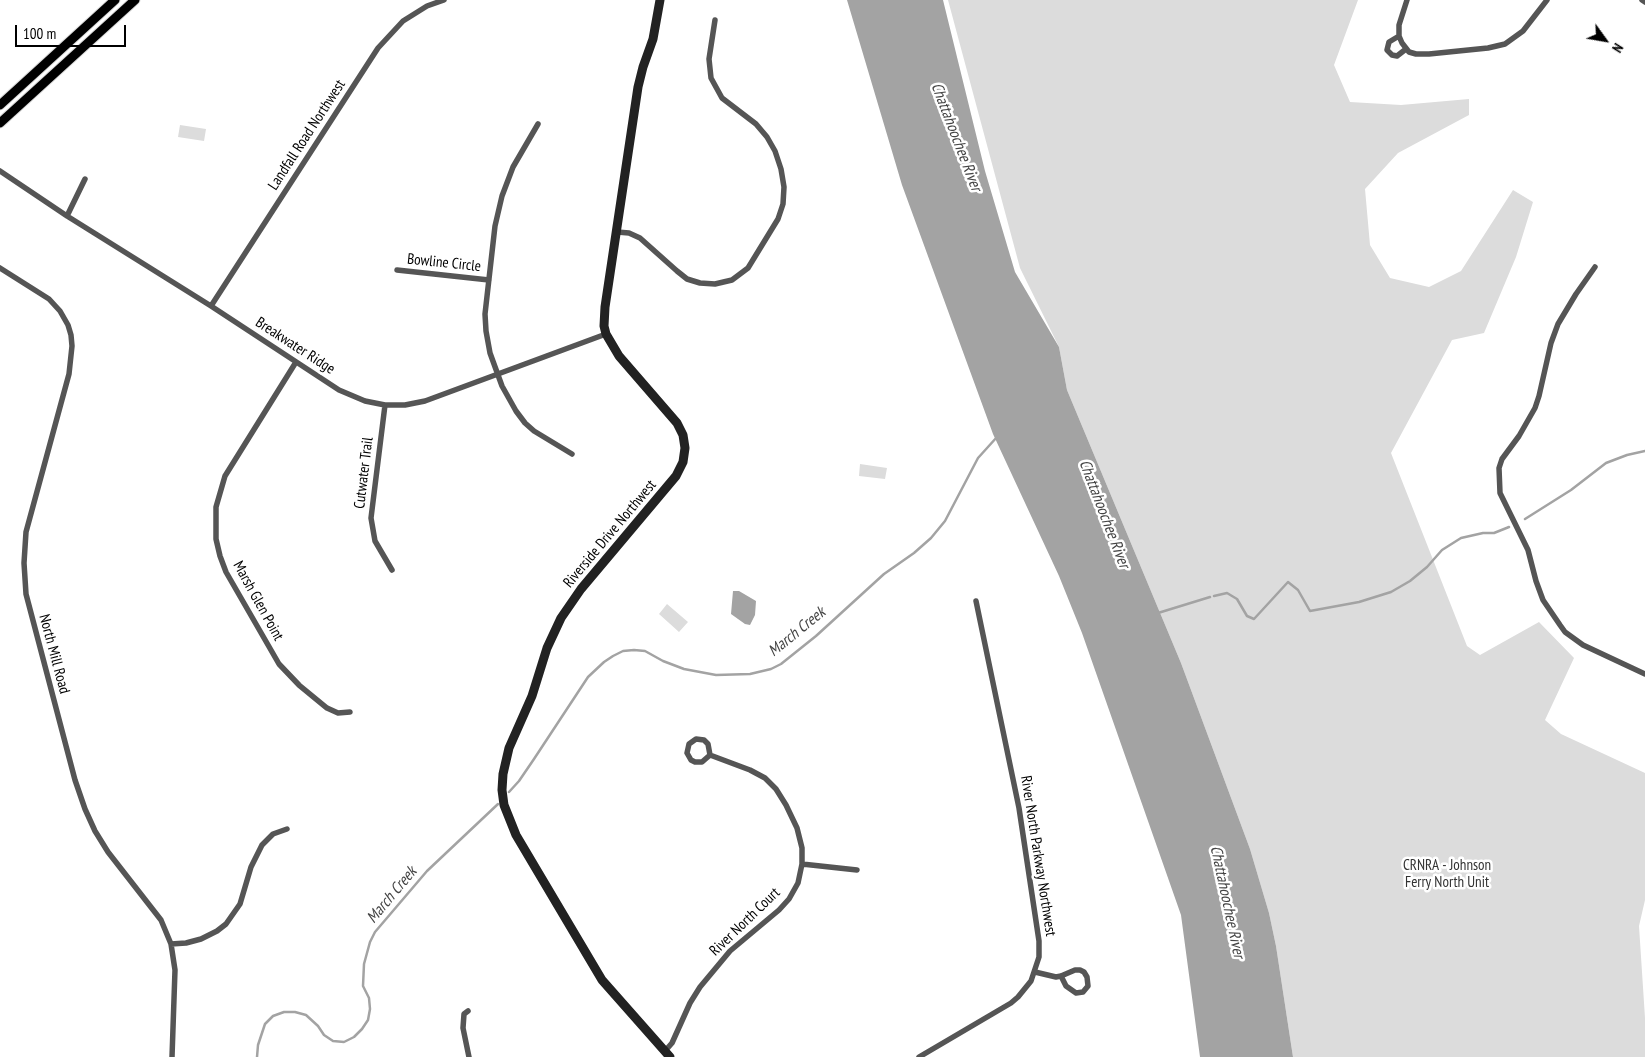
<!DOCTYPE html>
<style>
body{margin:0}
#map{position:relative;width:1645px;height:1057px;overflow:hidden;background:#fff;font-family:"PT Sans Narrow",sans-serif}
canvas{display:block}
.north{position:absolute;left:1580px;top:15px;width:50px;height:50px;-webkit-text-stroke:4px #fff;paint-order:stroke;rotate:122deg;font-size:14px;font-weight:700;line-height:20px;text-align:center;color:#000}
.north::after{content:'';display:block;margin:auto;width:18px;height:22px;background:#000;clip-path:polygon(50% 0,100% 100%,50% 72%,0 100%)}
.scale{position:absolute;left:15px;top:25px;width:111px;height:22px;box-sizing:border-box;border:2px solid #000;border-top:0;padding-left:6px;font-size:15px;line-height:18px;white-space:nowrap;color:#000;-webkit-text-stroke:4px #fff;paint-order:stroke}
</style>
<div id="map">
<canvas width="1645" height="1057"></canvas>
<div class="north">N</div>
<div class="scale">100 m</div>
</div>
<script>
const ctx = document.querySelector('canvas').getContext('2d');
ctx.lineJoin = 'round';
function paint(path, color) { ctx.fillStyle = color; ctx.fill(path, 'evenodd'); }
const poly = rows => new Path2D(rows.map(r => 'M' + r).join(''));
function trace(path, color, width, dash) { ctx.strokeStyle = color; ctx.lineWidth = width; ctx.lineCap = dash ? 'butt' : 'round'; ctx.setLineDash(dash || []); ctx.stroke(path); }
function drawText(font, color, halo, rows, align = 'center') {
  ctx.font = font + ' "PT Sans Narrow",sans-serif'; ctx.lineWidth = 5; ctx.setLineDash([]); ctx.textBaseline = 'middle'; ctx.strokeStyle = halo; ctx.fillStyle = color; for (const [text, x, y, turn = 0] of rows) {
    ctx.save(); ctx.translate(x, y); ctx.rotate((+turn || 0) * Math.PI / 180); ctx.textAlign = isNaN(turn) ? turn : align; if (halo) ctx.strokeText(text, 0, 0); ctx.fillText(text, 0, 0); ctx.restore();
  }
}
const green = poly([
 [948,0,1358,0,1334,65,1350,102,1401,105,1469,99,1469,115,1398,153,1365,189,1370,245,1390,278,1429,287,1461,271,1513,190,1533,202,1516,257,1484,333,1452,340,1391,453,1467,646,1480,655,1539,622,1574,658,1545,720,1561,734,1645,773,1645,900,1639,926,1645,1018,1645,1057,1293,1057,1276,946,1269,913,1250,849,1181,663,1067,390,1059,347,1020,268],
 [180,125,206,129,204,141,178,137],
 [860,464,887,468,885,479,859,476],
 [667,604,688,622,679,632,659,614]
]);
const water = poly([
 [847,0,943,0,985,171,1015,272,1059,347,1067,390,1181,663,1250,849,1269,913,1276,946,1293,1057,1200,1057,1181,915,1082,633,1059,576,993,434,902,185],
 [733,591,739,591,756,601,755,615,750,625,745,624,731,614]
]);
const stream = poly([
 [1525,519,1571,490,1606,463,1627,455,1645,451],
 [1214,596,1227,593,1237,599,1247,616,1254,619,1288,582,1298,590,1310,611,1359,602,1391,592,1410,581,1427,567,1442,550,1461,538,1483,533,1494,533,1509,527],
 [1158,613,1210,597],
 [509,792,519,781,534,759,588,677,604,662,613,656,623,651,634,650,645,651,663,661,684,669,716,675,750,674,771,669,781,664,816,636,884,574,914,553,931,538,945,521,978,458,997,437],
 [257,1057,258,1045,265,1024,273,1016,284,1012,295,1012,306,1015,318,1026,324,1035,333,1041,344,1042,354,1037,362,1029,368,1020,370,1009,369,998,363,986,364,964,370,942,375,932,427,871,498,804]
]);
const street = poly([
 [1407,0,1399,25,1399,36,1402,43,1409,52,1416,54,1429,54,1488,48,1505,44,1523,31,1547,0],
 [1642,0,1645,2],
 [1399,36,1389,42,1387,50,1392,55,1397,56,1406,49],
 [538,124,513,167,502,196,495,226,485,314,486,331,490,353,502,386,516,411,525,423,534,431,572,454],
 [0,171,67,216,211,306,339,390,365,401,385,405,405,405,425,401,606,334],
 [67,216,85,179],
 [617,232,629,233,640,238,677,271,687,279,700,283,715,284,732,280,748,268,778,219,783,204,784,187,781,169,775,151,767,137,756,124,722,98,711,78,709,59,715,20],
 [1595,267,1576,294,1558,324,1551,343,1539,396,1535,408,1519,436,1502,459,1499,468,1500,493,1528,550,1536,581,1543,600,1560,625,1565,632,1583,645,1645,674],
 [0,268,49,299,60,311,68,325,71,335,72,346,69,374,26,532,24,563,26,594,75,780,85,809,95,831,108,852,161,920,171,944,175,970,172,1057],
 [397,270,489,280],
 [211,306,378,48,403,21,427,6,444,0],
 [296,362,225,476,216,507,216,539,220,556,226,572,279,664,299,685,327,708,338,713,350,712],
 [385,405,371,518,375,541,392,570],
 [802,864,857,870],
 [171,944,186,943,201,939,217,931,226,924,240,904,251,867,262,845,273,834,287,829],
 [1035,972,1056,977,1061,976,1075,970,1080,970,1084,972,1087,977,1088,986,1083,992,1076,993,1066,986,1061,976],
 [468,1011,464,1014,463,1028,469,1057],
 [665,1051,672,1043,690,1003,700,987,730,951,779,910,789,899,798,883,802,864,802,848,797,828,786,805,776,789,765,778,750,770,710,755,708,744,704,740,696,739,689,744,687,753,691,760,695,762,702,762,710,755],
 [919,1057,1011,1003,1018,997,1031,981,1039,957,1039,941,1019,808,976,601]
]);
const secondary = poly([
 [660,0,653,39,643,67,638,87,605,307,604,326,606,334,619,356,677,423,683,435,685,448,683,462,676,476,581,589,561,618,547,648,532,696,509,748,503,774,502,790,504,805,516,835,602,980,670,1057]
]);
const primary = poly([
 [0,105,115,0],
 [0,123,135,0]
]);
const streetNames = [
 ["Landfall Road Northwest",307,135,-57],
 ["Bowline Circle",444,263,6],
 ["Breakwater Ridge",295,346,33],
 ["Cutwater Trail",364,473,-83],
 ["Riverside Drive Northwest",610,534,-50],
 ["Marsh Glen Point",258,601,61],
 ["North Mill Road",54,654,75],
 ["River North Parkway Northwest",1038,856,81],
 ["River North Court",745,922,-44]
];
const parkNames = [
 ["CRNRA - Johnson",1447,866],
 ["Ferry North Unit",1447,883]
];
const waterNames = [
 ["Chattahoochee River",956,137,69],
 ["Chattahoochee River",1104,514,69],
 ["March Creek",797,632,-39],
 ["March Creek",392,895,-50],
 ["Chattahoochee River",1227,902,78]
];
paint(green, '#dcdcdc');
paint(water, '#a3a3a3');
trace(stream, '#a3a3a3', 2.5);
trace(primary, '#dbdbdb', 11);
trace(street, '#555', 5.5);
trace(secondary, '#222', 9);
trace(primary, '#000', 9);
drawText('15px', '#000', '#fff', streetNames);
drawText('15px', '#333', '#fff', parkNames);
drawText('italic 16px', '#444', '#fff', waterNames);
</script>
